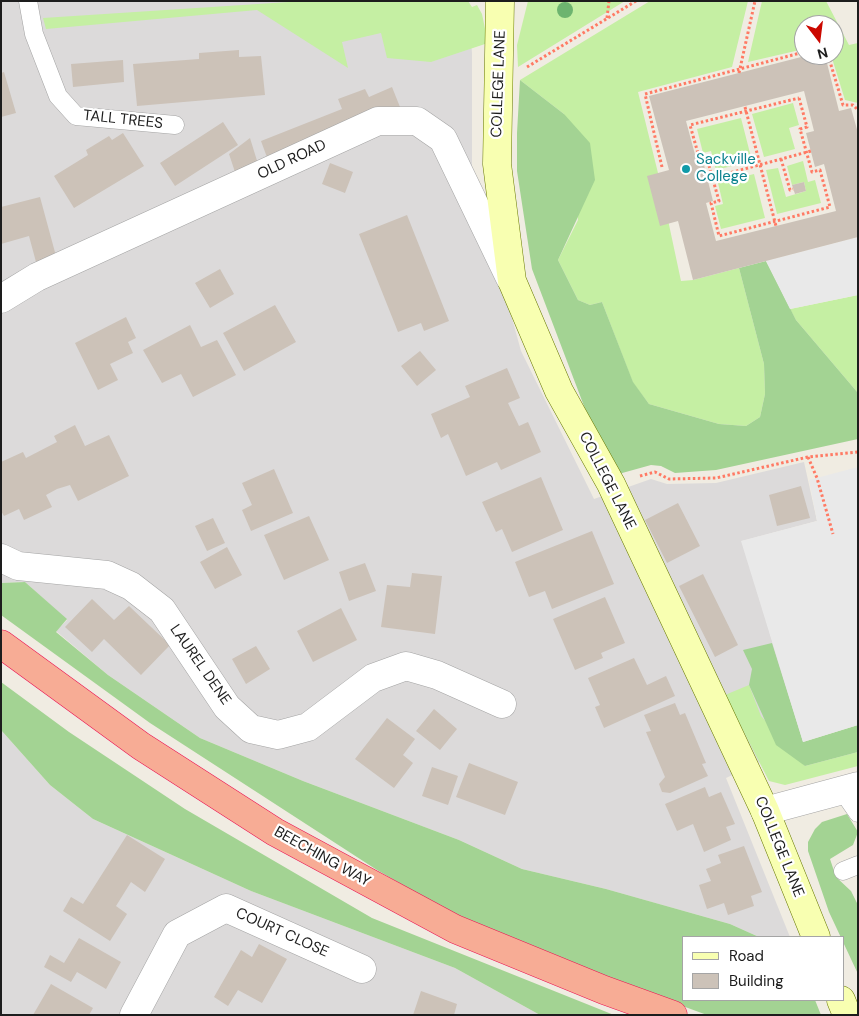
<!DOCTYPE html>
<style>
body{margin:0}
#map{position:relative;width:859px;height:1016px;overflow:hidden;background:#f0ece2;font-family:"DM Sans",sans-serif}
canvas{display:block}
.frame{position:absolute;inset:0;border:2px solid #1d1d1d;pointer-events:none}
.legend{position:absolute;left:682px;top:936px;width:162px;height:65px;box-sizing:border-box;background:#fff;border:1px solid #a5a5a5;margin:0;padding:6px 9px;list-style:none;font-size:15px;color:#1d1d1d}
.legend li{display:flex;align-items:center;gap:10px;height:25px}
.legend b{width:25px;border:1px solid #a5a5a5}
.north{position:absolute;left:794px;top:15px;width:50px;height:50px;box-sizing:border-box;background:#fff;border:1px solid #a5a5a5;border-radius:50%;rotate:165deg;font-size:14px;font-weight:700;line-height:20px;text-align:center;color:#1d1d1d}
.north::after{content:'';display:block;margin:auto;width:18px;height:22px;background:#cb0800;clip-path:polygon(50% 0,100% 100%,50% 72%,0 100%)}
</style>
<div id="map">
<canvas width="859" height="1016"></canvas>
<div class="frame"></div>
<ul class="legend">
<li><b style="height:6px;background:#f8ffb1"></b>Road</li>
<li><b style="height:14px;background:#ccc2b8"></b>Building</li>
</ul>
<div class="north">N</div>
</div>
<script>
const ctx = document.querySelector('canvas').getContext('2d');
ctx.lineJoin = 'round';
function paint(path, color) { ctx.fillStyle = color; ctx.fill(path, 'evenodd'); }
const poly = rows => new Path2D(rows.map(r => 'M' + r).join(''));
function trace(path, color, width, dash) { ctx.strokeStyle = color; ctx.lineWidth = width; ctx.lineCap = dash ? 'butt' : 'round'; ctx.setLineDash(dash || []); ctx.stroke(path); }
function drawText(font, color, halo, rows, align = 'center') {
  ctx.font = font + ' "DM Sans",sans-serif'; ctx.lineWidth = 4.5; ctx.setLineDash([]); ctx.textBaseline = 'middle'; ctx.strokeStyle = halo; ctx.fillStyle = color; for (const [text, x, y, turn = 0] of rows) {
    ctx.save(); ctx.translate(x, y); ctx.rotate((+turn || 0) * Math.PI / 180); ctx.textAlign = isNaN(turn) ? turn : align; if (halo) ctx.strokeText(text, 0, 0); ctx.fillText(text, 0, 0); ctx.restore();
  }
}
const residential = poly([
 [1,1,468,1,472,53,472,173,521,351,594,499,651,479,667,484,716,483,804,462,817,521,742,541,803,742,726,778,790,937,759,937,730,924,606,889,522,869,459,840,303,781,200,738,108,675,56,631,67,620,25,582,1,583],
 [1,730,50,785,93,819,251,891,455,968,540,1015,1,1015]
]);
const grass = poly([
 [304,1,468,1,472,7,477,5,482,14,488,43,431,62,387,58,381,33,342,42,348,68,257,10,46,29,43,18],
 [528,1,625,1,518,67,517,45],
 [650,1,748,1,732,67,638,92,658,173,681,281,693,280,739,268,764,364,765,394,760,417,746,426,719,424,649,404,633,383,602,302,590,305,578,300,558,260,578,220,564,114,520,80],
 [762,1,826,1,849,45,858,43,858,103,845,100,831,55,834,55,834,25,804,25,804,49,748,62],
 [793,103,799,125,789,128,795,149,764,157,752,114],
 [741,118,752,161,716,170,711,151,703,153,697,129],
 [803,161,808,182,815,180,821,203,777,214,766,170,778,168,786,197,806,191,804,182,792,185,787,166],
 [754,174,765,218,721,229,715,206,723,204,718,183],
 [858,295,858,393,796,320,790,309],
 [749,685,761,716,805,766,858,752,858,766,785,785,769,781,725,695]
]);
const forest = poly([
 [520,80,564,114,590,143,595,180,558,260,578,300,590,305,602,302,633,382,649,404,719,424,746,426,760,417,765,394,764,364,739,268,766,261,796,320,858,393,858,439,716,470,675,473,661,466,651,465,615,475,584,406,532,269,517,171,517,133],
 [25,582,67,619,56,632,108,675,200,738,303,781,459,840,522,869,606,889,730,924,759,937,683,937,683,1000,815,1000,821,1015,707,1015,487,934,377,870,150,723,1,615,1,583],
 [772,643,803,742,858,725,858,752,805,766,776,745,749,685,752,669,743,650],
 [1,682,69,732,185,809,372,918,614,1015,540,1015,455,968,251,891,93,819,50,785,1,730],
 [847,814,858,832,853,845,830,859,836,877,851,891,858,905,858,974,829,912,808,851,808,842,815,829,822,822]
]);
const parking = poly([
 [858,237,858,295,790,309,766,261],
 [858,467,858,725,803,742,741,541,817,521,809,480]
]);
const building = poly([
 [239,50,239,57,261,56,265,95,137,106,133,64,199,59,199,53],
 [809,55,825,55,839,111,851,108,858,133,858,237,693,280,678,221,660,226,647,176,669,170,649,96],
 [804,91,814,131,806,133,815,167,824,164,836,211,716,241,706,203,713,201,703,161,697,162,686,121],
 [123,60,124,82,73,87,71,64],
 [4,72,16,113,1,117,1,73],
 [392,87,400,107,268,160,261,141,342,109,338,99,365,89,369,97],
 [223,122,238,145,175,186,160,163],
 [123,133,144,166,74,208,54,176,88,155,86,150,109,136,112,140],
 [250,138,258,164,235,172,229,154],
 [330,163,353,172,345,193,322,184],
 [804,182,806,191,795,194,792,185],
 [40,197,56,256,36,262,29,236,1,244,1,207],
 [407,215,449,321,424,331,421,323,398,332,359,234],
 [220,269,234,294,210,308,195,283],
 [275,305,296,342,244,371,223,333],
 [126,317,136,338,128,342,133,353,110,364,118,380,98,390,75,343],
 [190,325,201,347,217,340,236,375,193,397,181,374,162,383,143,350],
 [420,351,436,370,417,386,401,366],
 [507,368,520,398,508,403,519,426,528,422,541,452,501,470,497,462,466,476,448,434,441,438,431,414,470,397,465,386],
 [75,425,85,446,109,435,129,476,78,501,70,485,57,489,46,495,52,507,24,520,19,509,4,516,1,511,1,462,23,452,26,458,57,442,54,436],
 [274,469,293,513,251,531,242,510,252,505,242,483],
 [541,477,563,530,512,552,502,529,496,532,482,502],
 [801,486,810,518,777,526,769,495],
 [678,503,700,546,667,563,645,520],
 [309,516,329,560,284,580,264,535],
 [213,518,225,543,207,551,195,526],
 [592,531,614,584,552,609,545,591,529,597,515,562],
 [227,547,242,575,215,589,200,562],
 [365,563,376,591,349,601,339,572],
 [412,573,442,576,435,634,381,627,387,585,410,587],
 [703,574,738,645,715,657,679,586],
 [605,597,625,643,601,653,603,658,575,670,553,619],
 [92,599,114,620,129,606,170,645,141,675,104,639,92,652,65,627],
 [341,608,357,640,313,662,297,631],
 [256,646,270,669,246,684,232,659],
 [634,658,647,685,666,676,675,696,604,728,595,707,600,705,588,678],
 [675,703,680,715,685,713,706,763,702,764,708,776,670,793,662,792,659,784,665,777,646,732,651,731,644,715],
 [434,709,457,729,440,750,416,731],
 [387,718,415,739,403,755,413,763,394,788,355,759],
 [469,763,518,782,505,815,456,797],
 [432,767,458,776,448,805,422,796],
 [705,787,709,797,721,792,735,824,726,827,731,840,704,852,693,824,677,831,665,804],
 [127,835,165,859,145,892,131,882,116,906,127,914,110,941,63,911,71,897,83,904],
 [744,846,762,892,751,896,754,906,728,915,724,903,707,909,699,885,711,881,706,869,721,863,718,855],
 [79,938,121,962,106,989,77,972,71,982,44,967,50,955,64,963],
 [259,944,287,959,262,1003,238,990,228,1006,214,997,241,950,252,957],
 [51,984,93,1008,89,1015,33,1015],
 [421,991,457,1004,454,1015,413,1015]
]);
const path = poly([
 [607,18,609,1],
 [828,55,843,105,853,105,858,110],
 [527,67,636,1],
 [739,73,755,1],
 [799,98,807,127,800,129,812,172,820,170,830,207,719,236,711,203,719,201,706,155,699,157,690,125,799,98],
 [745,107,776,226],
 [781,159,790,190,793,189],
 [662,167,645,94,804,52],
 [707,179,811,151],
 [808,457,817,478,833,534],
 [640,476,655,472,669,479,716,478,808,457,858,452]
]);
const service = poly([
 [28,1,34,34,58,96,76,116,175,125],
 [842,790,858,813],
 [843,871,858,865]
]);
const minor = poly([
 [1,299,37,277,378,121,417,121,443,139,510,278],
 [1,558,18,566,107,575,131,586,162,610,227,707,251,729,278,735,308,727,373,678,406,666,437,675,502,704],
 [765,811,858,786],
 [134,1015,177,934,226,908,362,969]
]);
const secondary = poly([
 [500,1,497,164,512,281,559,391,611,484,765,811,816,937],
 [841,1000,847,1015]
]);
const trunk = poly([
 [1,644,141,746,275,832,455,929,604,990,673,1015]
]);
const trees = [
 [565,10]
];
const markers = [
 [686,169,5,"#0f9aa8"]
];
const streetNames = [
 ["COLLEGE LANE",499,84,-88],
 ["TALL TREES",123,120,6],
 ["OLD ROAD",292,160,-25],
 ["COLLEGE LANE",607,481,63],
 ["LAUREL DENE",200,665,55],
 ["COLLEGE LANE",779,847,68],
 ["BEECHING WAY",322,857,29],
 ["COURT CLOSE",282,933,24]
];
const cultureNames = [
 ["Sackville",696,160],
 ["College",696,177]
];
paint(residential, '#dcdada');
paint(grass, '#c5efa3');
paint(forest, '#a3d393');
paint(parking, '#e9e9e9');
paint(building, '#ccc2b8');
trace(service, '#a4a4a4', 19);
trace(minor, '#a4a4a4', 29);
trace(secondary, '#677900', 29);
trace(trunk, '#ea1354', 29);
trace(path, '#ff7a64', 3, [2.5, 2.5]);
trace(service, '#fff', 18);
trace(minor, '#fff', 28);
trace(secondary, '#f8ffb1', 28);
trace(trunk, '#f7ac95', 28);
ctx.fillStyle = '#6db46f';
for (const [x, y] of trees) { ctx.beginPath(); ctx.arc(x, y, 8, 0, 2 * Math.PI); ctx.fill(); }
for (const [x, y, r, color] of markers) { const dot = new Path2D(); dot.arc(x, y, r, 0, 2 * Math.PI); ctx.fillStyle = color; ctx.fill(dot); trace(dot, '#fff', 2); }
drawText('15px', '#1d1d1d', '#fff', streetNames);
drawText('15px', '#0d838f', '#fff', cultureNames, 'left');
</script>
